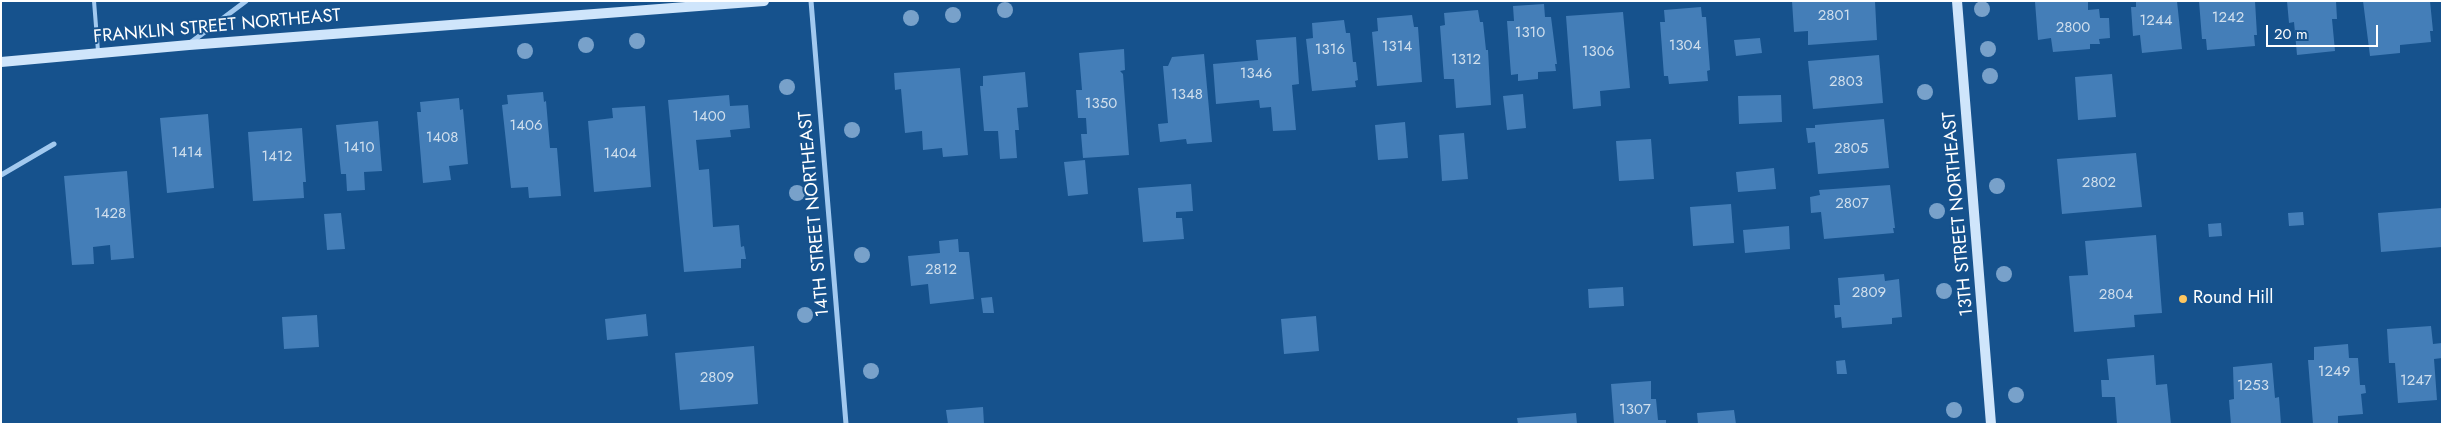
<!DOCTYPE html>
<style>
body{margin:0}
#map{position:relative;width:2443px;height:425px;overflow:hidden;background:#16528d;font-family:Jost,sans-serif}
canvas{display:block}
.frame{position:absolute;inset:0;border:2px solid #fff;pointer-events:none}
.scale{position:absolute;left:2266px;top:25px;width:112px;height:22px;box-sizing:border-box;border:2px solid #fff;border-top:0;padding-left:6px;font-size:15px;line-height:18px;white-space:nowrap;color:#fff;-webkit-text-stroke:4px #16528d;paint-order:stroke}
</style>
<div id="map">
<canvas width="2443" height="425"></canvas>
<div class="frame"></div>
<div class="scale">20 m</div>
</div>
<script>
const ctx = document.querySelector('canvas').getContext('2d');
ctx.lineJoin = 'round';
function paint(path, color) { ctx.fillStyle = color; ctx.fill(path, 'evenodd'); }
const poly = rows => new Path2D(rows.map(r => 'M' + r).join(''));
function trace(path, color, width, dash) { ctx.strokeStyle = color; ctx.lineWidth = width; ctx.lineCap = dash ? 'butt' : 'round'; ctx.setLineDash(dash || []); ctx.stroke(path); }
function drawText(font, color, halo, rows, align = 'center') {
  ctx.font = font + ' Jost,sans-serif'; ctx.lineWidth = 4; ctx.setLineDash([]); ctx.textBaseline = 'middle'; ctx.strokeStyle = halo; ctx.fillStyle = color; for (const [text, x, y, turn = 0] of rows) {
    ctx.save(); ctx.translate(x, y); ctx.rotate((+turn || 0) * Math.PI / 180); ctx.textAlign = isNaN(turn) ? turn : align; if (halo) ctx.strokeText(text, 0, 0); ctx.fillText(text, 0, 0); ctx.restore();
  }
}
const building = poly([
 [1792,1,1875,1,1877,40,1808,45,1808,31,1794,32],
 [2088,1,2088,10,2099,9,2100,18,2109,18,2110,38,2099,39,2100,44,2090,44,2090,49,2053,52,2051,38,2038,40,2035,2],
 [2136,1,2177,1,2182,49,2142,53,2140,35,2133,36,2131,7,2136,7],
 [2199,1,2255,1,2257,35,2254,35,2255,46,2207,50,2206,39,2202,39],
 [2287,1,2336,1,2337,19,2332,19,2335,51,2297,55,2294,22,2289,23],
 [2363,1,2430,1,2433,31,2430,31,2431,42,2400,45,2400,53,2370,56],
 [1544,4,1545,17,1551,17,1557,64,1555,64,1556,71,1538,72,1538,79,1518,81,1518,74,1511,75,1507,21,1514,21,1513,6],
 [1701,7,1702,17,1706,17,1710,70,1707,71,1708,81,1669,84,1668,76,1664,76,1660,22,1665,22,1664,10],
 [1478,10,1480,22,1483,22,1486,50,1488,50,1491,105,1456,108,1454,79,1444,79,1440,26,1445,25,1444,13],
 [1623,12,1630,88,1600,91,1601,106,1573,109,1566,16],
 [1412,15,1414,27,1418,27,1422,82,1377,86,1372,32,1378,31,1377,18],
 [1344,20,1346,33,1350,33,1353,62,1356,62,1358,80,1355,81,1356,87,1312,91,1306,39,1313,38,1312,23],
 [1296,37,1299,84,1292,85,1296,130,1273,131,1271,107,1260,108,1259,100,1216,104,1213,64,1258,60,1256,40],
 [1760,38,1762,53,1736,56,1734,40],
 [1124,49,1125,70,1120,71,1123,74,1129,155,1083,158,1081,134,1087,134,1086,118,1078,118,1076,90,1082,90,1079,53],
 [1204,54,1212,142,1187,144,1186,139,1160,142,1158,124,1168,123,1163,66,1168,66,1172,57],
 [1879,55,1883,103,1813,109,1808,61],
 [960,68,968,155,943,157,942,148,923,150,922,131,905,133,901,89,895,90,894,73],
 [1025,72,1028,107,1017,108,1019,130,1015,130,1017,158,1000,159,998,131,984,131,980,86,983,86,983,76],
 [2112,74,2116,117,2078,120,2075,77],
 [543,92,544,102,546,101,550,148,557,148,561,196,529,198,528,187,511,188,502,105,508,104,507,95],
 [1523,94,1526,128,1507,130,1503,96],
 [729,95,730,106,748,105,750,128,730,130,731,137,696,140,699,170,709,169,713,227,739,225,741,247,744,246,746,259,741,259,741,268,684,272,668,100],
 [1781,95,1782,122,1739,124,1738,96],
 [459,98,460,110,463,109,468,164,449,166,451,180,423,183,417,112,421,112,420,102],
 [645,106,651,187,594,192,588,121,613,118,612,108],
 [208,114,214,188,167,193,160,118],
 [1884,119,1889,168,1818,174,1815,142,1808,143,1806,128,1815,128,1815,125],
 [378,121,382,171,364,172,365,190,347,191,346,174,341,174,336,125],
 [1405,122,1408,158,1378,160,1375,125],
 [302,128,306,182,303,182,304,198,253,201,248,132],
 [1464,133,1468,179,1442,181,1439,135],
 [1651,139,1654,179,1619,181,1616,141],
 [2136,153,2142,207,2062,214,2057,159],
 [1085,160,1088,194,1068,196,1064,162],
 [1774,168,1776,189,1738,192,1736,172],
 [127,171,134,258,111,260,110,245,93,247,94,264,72,265,64,176],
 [1191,184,1193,211,1176,212,1176,218,1182,218,1184,239,1143,242,1138,188],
 [1890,185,1895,228,1893,228,1894,233,1824,239,1821,212,1811,213,1810,197,1820,195,1819,190],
 [1731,204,1734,243,1693,246,1690,207],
 [2442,208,2442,247,2381,252,2378,213],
 [2303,212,2304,225,2289,226,2288,213],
 [341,213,345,249,327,250,324,214],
 [2221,223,2222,236,2209,237,2208,224],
 [1789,226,1790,249,1745,253,1743,230],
 [2156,235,2162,313,2134,315,2135,327,2074,332,2069,276,2088,275,2085,241],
 [958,239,959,252,969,252,974,299,930,304,928,284,911,286,908,256,940,253,939,241],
 [1884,274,1885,281,1899,279,1902,317,1892,318,1892,324,1842,328,1841,317,1835,318,1834,305,1840,305,1838,278],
 [1623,287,1624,306,1589,308,1588,289],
 [992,297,994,313,983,313,981,298],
 [646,314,648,336,607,340,605,319],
 [317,315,319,347,284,349,282,317],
 [1316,316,1319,351,1284,354,1281,319],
 [2431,326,2433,344,2442,343,2442,358,2434,359,2437,400,2398,403,2395,363,2389,363,2387,329],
 [2348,344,2349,358,2358,358,2360,385,2365,385,2366,393,2361,394,2363,414,2338,416,2338,424,2313,424,2308,360,2314,360,2314,347],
 [754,346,758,404,680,410,675,353],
 [2154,355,2156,385,2167,384,2171,424,2117,424,2115,397,2102,397,2101,380,2109,380,2107,359],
 [1845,360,1847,374,1837,374,1836,361],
 [2272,363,2275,398,2279,397,2281,424,2231,424,2229,400,2234,399,2233,367],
 [1651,381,1651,399,1656,399,1658,420,1666,420,1666,424,1614,424,1611,384],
 [983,407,984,424,948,424,946,410],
 [1734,410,1736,424,1698,424,1697,413],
 [1576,413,1577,424,1518,424,1517,418]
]);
const lane = poly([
 [94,1,98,51]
]);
const street = poly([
 [811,1,846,424],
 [190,43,246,1],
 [1,175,54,144]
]);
const secondary = poly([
 [1957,1,1991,424],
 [1,62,189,45,764,1]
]);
const trees = [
 [1982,9],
 [1005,10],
 [953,15],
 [911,18],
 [637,41],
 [586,45],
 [1988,49],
 [525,51],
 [1990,76],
 [787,87],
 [1925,92],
 [852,130],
 [1997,186],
 [797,193],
 [1937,211],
 [862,255],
 [2004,274],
 [1944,291],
 [805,315],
 [871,371],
 [2016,395],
 [1954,410]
];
const markers = [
 [2183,299,5,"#ffc760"]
];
const numberNames = [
 ["2801",1834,16],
 ["1242",2228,18],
 ["1244",2156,21],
 ["2800",2073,28],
 ["1310",1530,33],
 ["1304",1685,46],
 ["1314",1397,47],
 ["1316",1330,50],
 ["1306",1598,52],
 ["1312",1466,60],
 ["1346",1256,74],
 ["2803",1846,82],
 ["1348",1187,95],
 ["1350",1101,104],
 ["1400",709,117],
 ["1406",526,126],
 ["1408",442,138],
 ["1410",359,148],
 ["2805",1851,149],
 ["1414",187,153],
 ["1404",620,154],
 ["1412",277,157],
 ["2802",2099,183],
 ["2807",1852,204],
 ["1428",110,214],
 ["2812",941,270],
 ["2809",1869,293],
 ["2804",2116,295],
 ["1249",2334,372],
 ["2809",717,378],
 ["1247",2416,381],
 ["1253",2253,386],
 ["1307",1635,410]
];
const streetNames = [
 ["FRANKLIN STREET NORTHEAST",217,27,-5],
 ["14TH STREET NORTHEAST",815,214,-95],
 ["13TH STREET NORTHEAST",1959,214,-95]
];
const poiNames = [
 ["Round Hill",2193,299]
];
paint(building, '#447eb8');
trace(lane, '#a2c9ef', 4);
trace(street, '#a2c9ef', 5);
trace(secondary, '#cfe5fb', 10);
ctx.fillStyle = '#78a1ca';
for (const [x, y] of trees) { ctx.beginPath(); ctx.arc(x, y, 8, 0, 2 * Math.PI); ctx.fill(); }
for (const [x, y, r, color] of markers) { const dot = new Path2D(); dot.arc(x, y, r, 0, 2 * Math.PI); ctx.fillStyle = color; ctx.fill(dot); trace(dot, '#16528d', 2); }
drawText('15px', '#d0dfed', null, numberNames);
drawText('18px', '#fff', '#16528d', streetNames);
drawText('18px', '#fff', '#16528d', poiNames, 'left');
</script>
